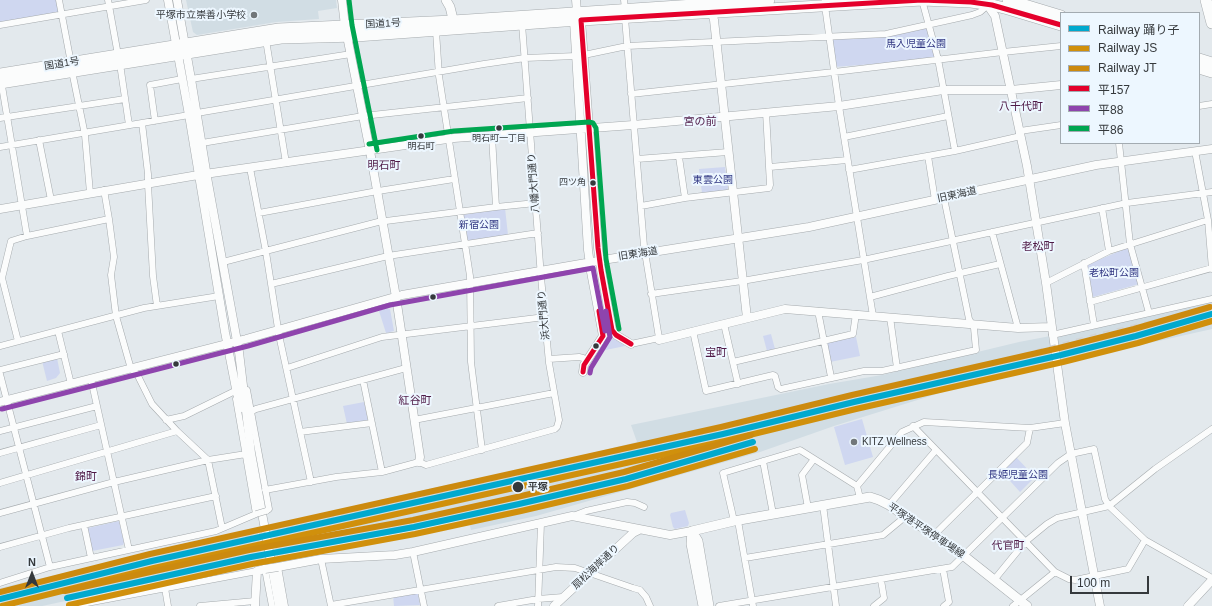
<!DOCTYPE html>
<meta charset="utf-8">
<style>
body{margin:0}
#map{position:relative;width:1212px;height:606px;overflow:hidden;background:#e3e9ed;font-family:Arial,"Noto Sans JP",sans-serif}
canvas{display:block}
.legend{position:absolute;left:1060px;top:12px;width:140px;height:132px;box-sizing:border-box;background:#edf7ff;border:1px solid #a3abb1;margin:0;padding:5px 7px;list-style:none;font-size:12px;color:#35393c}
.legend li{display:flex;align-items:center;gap:8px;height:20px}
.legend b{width:20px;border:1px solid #a3abb1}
.north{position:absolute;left:12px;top:554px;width:40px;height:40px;-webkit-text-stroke:3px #edf7ff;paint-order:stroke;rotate:0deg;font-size:11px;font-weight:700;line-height:16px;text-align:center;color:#35393c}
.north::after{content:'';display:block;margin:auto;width:14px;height:18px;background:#35393c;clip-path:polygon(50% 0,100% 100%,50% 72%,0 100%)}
.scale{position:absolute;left:1070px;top:576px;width:79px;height:18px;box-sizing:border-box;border:2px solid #35393c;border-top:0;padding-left:5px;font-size:12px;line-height:14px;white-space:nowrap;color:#35393c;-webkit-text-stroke:3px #edf7ff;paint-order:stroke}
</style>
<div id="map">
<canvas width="1212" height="606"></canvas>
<ul class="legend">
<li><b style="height:5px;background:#00a9ce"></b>Railway 踊り子</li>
<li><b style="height:5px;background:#d0900c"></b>Railway JS</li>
<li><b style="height:5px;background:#cc8a0f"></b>Railway JT</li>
<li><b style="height:5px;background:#e4002b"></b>平157</li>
<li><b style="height:5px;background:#8e44ad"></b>平88</li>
<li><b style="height:5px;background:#00a651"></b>平86</li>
</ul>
<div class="north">N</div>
<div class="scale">100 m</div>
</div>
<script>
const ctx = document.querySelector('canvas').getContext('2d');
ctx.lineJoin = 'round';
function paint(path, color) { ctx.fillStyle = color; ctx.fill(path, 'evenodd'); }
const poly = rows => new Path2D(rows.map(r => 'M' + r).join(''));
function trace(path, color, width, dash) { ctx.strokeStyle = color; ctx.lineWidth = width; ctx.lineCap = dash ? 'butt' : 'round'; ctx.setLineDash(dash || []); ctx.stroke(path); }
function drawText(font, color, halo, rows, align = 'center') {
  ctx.font = font + ' Arial,"Noto Sans JP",sans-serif'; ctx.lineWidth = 4; ctx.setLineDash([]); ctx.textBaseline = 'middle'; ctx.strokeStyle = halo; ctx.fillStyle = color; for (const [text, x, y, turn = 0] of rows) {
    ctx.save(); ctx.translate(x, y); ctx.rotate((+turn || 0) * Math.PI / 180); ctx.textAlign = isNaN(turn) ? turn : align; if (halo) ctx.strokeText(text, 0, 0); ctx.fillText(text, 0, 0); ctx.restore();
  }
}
const built = poly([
 [186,0,336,0,337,8,318,11,319,19,276,22,197,35,193,32],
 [1212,301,1212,329,972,383,834,426,760,452,536,516,471,530,468,518,393,534,324,545,277,556,271,525,446,485,509,473,637,442,631,425,829,384,882,375,1019,342,1092,328],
 [257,528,263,559,42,606,0,606,0,588]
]);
const green = poly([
 [0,0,57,0,59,13,0,23],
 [928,25,938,59,834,67,831,38,886,34],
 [725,167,728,188,727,190,702,193,699,169],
 [505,208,508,235,467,241,463,215],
 [1129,247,1139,284,1093,297,1087,265],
 [386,308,390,309,394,331,386,333,379,311],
 [610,334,625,346,601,351,600,351],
 [771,334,775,349,767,351,763,336],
 [856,337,860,356,830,362,826,342],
 [57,358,60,373,56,378,47,381,42,361],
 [364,402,368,420,347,424,343,406],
 [862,419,873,457,845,465,834,427],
 [1016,457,1035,477,1020,492,1002,472],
 [685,510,689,523,688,526,675,529,673,527,670,515,671,513],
 [119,521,124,543,123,545,92,551,87,529,88,528],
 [418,593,420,605,394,606,393,596]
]);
const minor = poly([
 [59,0,71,63],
 [108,0,118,55],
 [624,0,625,9],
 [825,0,825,6,839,106,873,316],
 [922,0,938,59,955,151],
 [625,18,644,246,659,338,631,344],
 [0,25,146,0],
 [436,31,439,76,470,276,471,362,482,450],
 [266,40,286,163],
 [584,55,627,46,886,34,972,15,980,12,988,5],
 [120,64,129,125],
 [72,71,85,135,90,193],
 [191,79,351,54],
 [1,80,27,236],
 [631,94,834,72,1003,52,1061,46],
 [1199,106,1212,104],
 [197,113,484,64,525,58,576,56],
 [0,118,125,99],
 [155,121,150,85,182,79],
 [142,123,148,174,148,184,153,276,157,306],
 [1020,131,1061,125],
 [492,136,496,207],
 [844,137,948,116],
 [39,140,51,200],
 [202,143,363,116,528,98],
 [1119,143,1130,244,1149,313],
 [0,147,189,115],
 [1195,151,1208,220,1212,269],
 [928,156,935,200],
 [679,157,685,198],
 [637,159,728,152],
 [770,167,847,160],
 [250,168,266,252,279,335,311,482],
 [849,170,955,151,1021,136],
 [641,206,685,198,769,188,770,185,766,112],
 [1102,208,1109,251],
 [259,213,372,192,454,179],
 [109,219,114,257,111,275,116,316,131,369,137,374,152,404,177,431,208,460,222,528],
 [992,232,1018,328],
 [223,262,378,222,496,207,536,203],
 [1084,263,1094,325],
 [1046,283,1109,251,1208,220],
 [271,284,388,256,538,233],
 [651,294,742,281,863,260,1127,203,1212,192],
 [870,297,948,276,1000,264],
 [1090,302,1212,268],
 [818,311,831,377],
 [890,317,897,368],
 [724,324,738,384],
 [58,331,71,384],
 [693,331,706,391,773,375,775,376,778,387,781,389,864,371,882,371,976,350,974,328,969,319,944,198],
 [1052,335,1212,299],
 [18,341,2,278,11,241,27,236,109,219,104,190],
 [0,346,144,308,219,296],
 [549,359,579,357,583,358,586,361],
 [733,362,853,334,856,314],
 [287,368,382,337,545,317],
 [0,370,64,354],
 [0,374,50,567],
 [91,379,129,550],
 [363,380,382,472],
 [247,390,269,509,266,511],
 [166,420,184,416,237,390],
 [247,420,250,412,256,409,406,368],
 [414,420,554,393],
 [913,426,1055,572,1069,579,1075,580,1128,569,1145,540],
 [0,431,97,406],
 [300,432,372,423],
 [0,453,101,425],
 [763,461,773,514],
 [0,483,177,431],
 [857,486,902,432,924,422,1030,428,1065,423],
 [265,490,336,477,382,472,419,462,426,465,555,429,557,427,559,420,549,363,541,277,522,24],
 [823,505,836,606],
 [889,505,936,450],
 [808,508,802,475,814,459],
 [0,513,114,482,208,460,246,454],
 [573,516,586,511,627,502,635,503,644,507],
 [734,521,723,473,800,450,857,486,860,498],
 [738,521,753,606],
 [84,525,91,558],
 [934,535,1027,443,1030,428],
 [0,547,69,528,216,496],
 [413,552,424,606],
 [745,558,883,535,906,516],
 [321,559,331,606],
 [278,567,285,606],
 [265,569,272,606],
 [943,569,949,602,944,606],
 [994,580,1025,542,1047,524,1057,518,1109,506,1155,469,1212,429],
 [0,583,50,567,216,531,256,514,236,399],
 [165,588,168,606],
 [331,605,556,567,575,568,633,588,640,590,646,597,650,606],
 [71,606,257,571],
 [200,606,255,601],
 [498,606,538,599,563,597],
 [538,606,541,523],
 [719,606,952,567,1058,463,1071,454,1094,449,1105,499,1109,506,1145,540,1212,578],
 [874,606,884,598,881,580],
 [1013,606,1055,572]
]);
const tertiary = poly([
 [168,0,189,115,225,332,237,394,242,408],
 [177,0,191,79,208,183,239,352,251,453,279,606],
 [342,0,345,26,370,151,396,297,420,457,419,462],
 [576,0,577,12,574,21,588,250,591,272,603,336,584,365,583,372],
 [986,3,995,16,1027,166,1046,283,1065,423,1100,606],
 [710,7,714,20,747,318],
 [579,16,581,20,598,248,601,270,612,330,616,335,631,344],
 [0,209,198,175,454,138,633,125,839,106,943,90,1011,90,1061,85],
 [659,338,659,340,785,309,1018,328,1051,327],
 [0,402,246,339,402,295,609,259,809,227,1096,165,1212,149],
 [278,567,321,559,395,555,413,552,572,516,670,535,692,531],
 [255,606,257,571,265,569],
 [554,606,633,533,639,530],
 [1188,606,1212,580]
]);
const secondary = poly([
 [446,0,450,7,454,23,456,24],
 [692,531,734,521,870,497,879,500,889,505,934,535,964,556,1027,606],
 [692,531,698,541,709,606],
 [692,531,691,544,703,606]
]);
const trunk = poly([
 [1008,0,1061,16],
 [1206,0,1212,23],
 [1199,59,1212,63],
 [1199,68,1212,72],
 [0,74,279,29,453,21,769,0],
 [0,83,281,38,356,36,564,21,922,0,971,2,992,5,1008,9,1061,25]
]);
const rail = poly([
 [0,595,183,551,722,430,925,380,1104,332,1212,307]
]);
const minorBridge = poly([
 [256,514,266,511]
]);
const tertiaryBridge = poly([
 [265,569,278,567]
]);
const bus1 = poly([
 [631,344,616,335,612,330,601,270,598,248,581,20,922,0,971,2,992,5,1061,25],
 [583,372,584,365,603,336,599,311]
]);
const bus2 = poly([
 [590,373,591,368,610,337,606,311],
 [2,409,248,346,390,305,593,268,605,331]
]);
const bus3 = poly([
 [349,0,352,25,377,150],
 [369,144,454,131,589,122,593,123,596,128,606,259,619,329]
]);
const rail1 = poly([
 [67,598,251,557,414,527,519,504,626,479,753,442],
 [0,599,152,561,723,434,854,402,1061,355,1136,336,1212,314]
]);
const rail2 = poly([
 [69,605,252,564,415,534,521,511,628,486,755,449],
 [2,606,154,568,725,441,856,409,1063,362,1138,343,1212,321]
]);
const rail3 = poly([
 [65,591,249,550,413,520,517,497,624,472,751,435],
 [0,592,150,554,721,427,852,395,1059,348,1134,329,1210,307]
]);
const markers = [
 [254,15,4,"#72777a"],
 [499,128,3.5,"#35393c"],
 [421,136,3.5,"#35393c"],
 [593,183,3.5,"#35393c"],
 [433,297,3.5,"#35393c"],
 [596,346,3.5,"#35393c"],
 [176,364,3.5,"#35393c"],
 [854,442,4,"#72777a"],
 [518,487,6,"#35393c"]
];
const busNames = [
 ["明石町一丁目",499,139],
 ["明石町",421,147],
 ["四ツ角",586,183,"right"]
];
const poiNames = [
 ["平塚市立崇善小学校",246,15],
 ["KITZ Wellness",862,442,"left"]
];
const streetNames = [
 ["国道1号",383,24,-3],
 ["国道1号",62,64,-9],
 ["八幡大門通り",534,183,-94],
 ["旧東海道",957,195,-12],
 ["旧東海道",638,254,-9],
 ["浜大門通り",544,315,-95],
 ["平塚港平塚停車場線",926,531,34],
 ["扇松海岸通り",596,567,-43]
];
const parkNames = [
 ["馬入児童公園",916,44],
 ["東雲公園",713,180],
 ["新宿公園",479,225],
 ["老松町公園",1114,273],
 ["長姫児童公園",1018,475]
];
const stopNames = [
 ["平塚",528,487]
];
const neighbourhoodNames = [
 ["八千代町",1021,107],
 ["宮の前",700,122],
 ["明石町",384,166],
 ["老松町",1038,247],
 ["宝町",716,353],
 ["紅谷町",415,401],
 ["錦町",86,477],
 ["代官町",1008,546]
];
paint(built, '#d1dde4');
paint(green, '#cfd7f0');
trace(minor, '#a5aaad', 7);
trace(tertiary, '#a5aaad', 9);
trace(secondary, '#a5aaad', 10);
trace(trunk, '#a5aaad', 12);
trace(minor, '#fbfcfc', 6);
trace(tertiary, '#fbfcfc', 8);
trace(secondary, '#fbfcfc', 9);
trace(trunk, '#fbfcfc', 11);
trace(rail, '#d1d3d4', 1.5, [7, 7]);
trace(minorBridge, '#a5aaad', 7, []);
trace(tertiaryBridge, '#a5aaad', 9, []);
trace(minorBridge, '#fbfcfc', 6);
trace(tertiaryBridge, '#fbfcfc', 8);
trace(bus1, '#e4002b', 5);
trace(bus2, '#8e44ad', 5);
trace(bus3, '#00a651', 5);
trace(rail1, '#00a9ce', 6);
trace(rail2, '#d0900c', 6);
trace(rail3, '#cc8a0f', 6);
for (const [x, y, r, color] of markers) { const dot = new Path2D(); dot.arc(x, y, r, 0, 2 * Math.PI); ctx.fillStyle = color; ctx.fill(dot); trace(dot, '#edf7ff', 1.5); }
drawText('9px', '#35393c', '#edf7ff', busNames);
drawText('10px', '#35393c', '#edf7ff', poiNames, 'right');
drawText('10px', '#35393c', '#edf7ff', streetNames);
drawText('10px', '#303682', '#edf7ff', parkNames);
drawText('bold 10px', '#35393c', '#edf7ff', stopNames, 'left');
drawText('11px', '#4f1a47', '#edf7ff', neighbourhoodNames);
</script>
